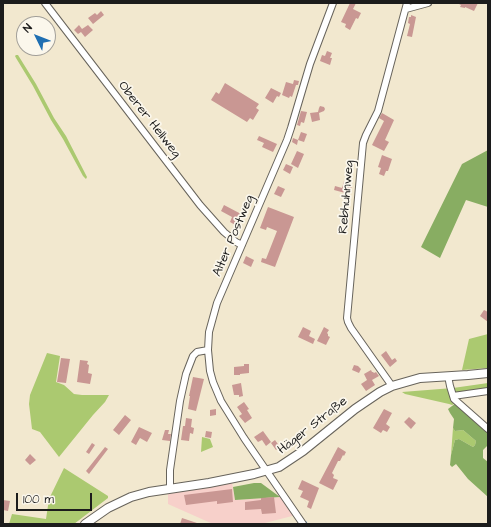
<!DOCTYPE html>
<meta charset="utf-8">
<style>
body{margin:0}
#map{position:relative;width:491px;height:527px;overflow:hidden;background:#f2e8cf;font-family:"Architects Daughter",sans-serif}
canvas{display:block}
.frame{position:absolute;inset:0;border:4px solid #1c1c1c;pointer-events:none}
.north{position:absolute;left:16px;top:16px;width:40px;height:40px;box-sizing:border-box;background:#fbf7ec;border:1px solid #a29f99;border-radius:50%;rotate:313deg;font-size:11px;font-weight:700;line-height:16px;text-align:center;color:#1c1c1c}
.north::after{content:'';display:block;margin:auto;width:14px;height:18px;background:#1f6fb2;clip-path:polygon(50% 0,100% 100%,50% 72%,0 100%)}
.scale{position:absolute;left:16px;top:493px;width:76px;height:18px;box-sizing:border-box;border:2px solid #1c1c1c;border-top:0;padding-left:5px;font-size:12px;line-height:14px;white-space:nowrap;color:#1c1c1c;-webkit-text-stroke:3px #fbf7ec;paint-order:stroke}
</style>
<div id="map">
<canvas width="491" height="527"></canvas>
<div class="frame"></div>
<div class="north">N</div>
<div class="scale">100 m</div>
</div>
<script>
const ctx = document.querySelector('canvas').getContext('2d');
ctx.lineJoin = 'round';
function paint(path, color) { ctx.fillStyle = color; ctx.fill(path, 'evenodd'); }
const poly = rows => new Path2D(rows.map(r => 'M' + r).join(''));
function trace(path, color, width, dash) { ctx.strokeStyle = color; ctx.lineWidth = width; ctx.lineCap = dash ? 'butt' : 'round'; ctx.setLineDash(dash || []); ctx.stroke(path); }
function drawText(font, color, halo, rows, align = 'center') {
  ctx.font = font + ' "Architects Daughter",sans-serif'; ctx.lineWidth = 3.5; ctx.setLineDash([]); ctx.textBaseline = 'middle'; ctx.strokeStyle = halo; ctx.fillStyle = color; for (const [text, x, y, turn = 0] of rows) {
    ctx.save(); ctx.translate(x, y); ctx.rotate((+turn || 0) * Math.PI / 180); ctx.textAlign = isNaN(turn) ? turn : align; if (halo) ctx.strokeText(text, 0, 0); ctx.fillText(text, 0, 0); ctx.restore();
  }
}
const built = poly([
 [232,483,235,500,280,497,296,515,261,524,213,524,168,504,168,493]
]);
const green = poly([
 [16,55,18,55,36,84,54,118,66,136,87,177,86,179,83,176,63,139,51,120,33,86,16,58,15,56],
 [488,334,488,368,462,370,469,339],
 [47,353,60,356,56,382,64,385,74,394,82,395,109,395,105,402,93,415,59,457,40,432,32,429,29,404,30,395],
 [488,383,488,394,453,398,456,403,452,405,449,404,405,394,402,392,453,388],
 [453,428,455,431,463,430,476,441,475,445,473,447,459,439,455,440,451,455],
 [202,437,210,439,213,447,201,452],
 [64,468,108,496,108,498,74,524,9,524,12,514,46,519,49,499]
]);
const forest = poly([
 [488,150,488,207,466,200,440,258,421,247,462,164],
 [456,403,488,430,488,445,483,450,483,458,488,462,488,497,468,479,456,464,452,467,450,465,451,455,455,440,459,439,473,447,475,445,476,441,463,430,455,431,453,428,454,419,450,413,448,409],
 [254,483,261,483,280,497,235,500,233,487]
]);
const stream = poly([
 [306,522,307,524]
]);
const building = poly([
 [350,3,356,3,353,9,361,13,358,19,356,18,350,30,345,27,346,24,341,22],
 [457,3,478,3,474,11,465,7,465,8,460,7,461,5],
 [101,11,104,15,93,24,88,18,95,13,97,15],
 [411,15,416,17,412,37,407,36,410,24,408,23,409,17,411,17],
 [79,25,82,29,88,25,93,30,85,37,81,32,78,34,74,30],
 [327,51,332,53,330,58,332,58,330,65,320,61,322,55,325,56],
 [294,80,299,81,298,85,296,85,292,97,290,96,289,98,282,95,286,82,293,84],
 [225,83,259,104,256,108,259,110,253,120,250,118,247,122,211,100,216,92,219,94],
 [271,88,281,93,279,97,277,96,273,103,265,98],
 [320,106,324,107,325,109,324,111,319,113,320,120,312,122,310,113,318,112,319,108],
 [301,111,307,112,304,123,301,122,300,126,297,125],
 [382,113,394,120,385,140,389,142,384,151,372,145,384,121,379,118],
 [301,132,307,134,304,142,298,140,297,145,292,142,293,138,298,140],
 [259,136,277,144,273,152,262,147,264,143,257,140],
 [297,151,304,154,298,168,291,164],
 [382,155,392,159,388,171,386,171,384,176,379,174,381,168,378,167],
 [286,164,293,167,290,174,283,170],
 [344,181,348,182,347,185,352,186,349,194,334,190,335,186,342,188],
 [278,186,285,189,281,197,274,194],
 [224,205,243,215,237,226,230,222,232,217,221,211],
 [268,207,294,217,275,267,261,262,262,258,266,259,277,231,267,227,266,230,260,228],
 [246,256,254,260,251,267,243,263],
 [484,310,488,312,488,322,480,316],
 [303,327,311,331,309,336,315,339,313,344,298,337],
 [324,327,329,330,327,333,328,334,328,336,330,337,326,345,317,341],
 [386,351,392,360,395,358,397,361,390,367,381,355],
 [61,358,70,359,66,383,57,382],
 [80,360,88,361,87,364,89,365,88,373,92,374,90,384,77,382],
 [244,364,249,364,249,373,240,374,240,375,234,375,234,367,244,366],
 [354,365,358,366,361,369,359,373,352,370],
 [371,370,372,372,373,372,374,373,376,372,379,376,372,380,375,385,366,391,361,384,367,380,364,374],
 [193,377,204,379,196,411,188,409,190,396,189,396],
 [241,383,243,396,239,397,239,395,234,395,232,385],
 [244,402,249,409,247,410,252,418,245,423,239,416,242,414,237,407],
 [216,409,216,415,210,416,210,410],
 [384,409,392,413,386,424,390,427,387,432,383,430,381,433,373,428],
 [125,415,131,420,119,435,113,430],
 [409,417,416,423,411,429,404,422],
 [186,418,192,419,191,427,194,428,193,434,190,433,189,441,181,440,183,426,185,426],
 [139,427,152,433,147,442,140,438,136,445,131,442],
 [165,430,169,430,168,434,171,434,170,441,162,440],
 [206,431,212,432,211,438,205,437],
 [263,431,271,442,266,446,262,440,258,442,254,437],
 [275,440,280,447,276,450,271,443],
 [92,443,95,445,89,454,86,452],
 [105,447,108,449,89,474,86,471],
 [338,447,346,452,344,456,343,455,340,461,338,461,332,473,334,475,333,478,338,480,333,490,319,483],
 [30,454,36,460,30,465,25,460],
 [302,480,319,488,311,509,307,507,309,501,300,497,303,491,298,489],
 [232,489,233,502,217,504,217,501,186,505,184,495],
 [274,497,276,513,262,514,261,509,245,510,245,502,261,500,261,498],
 [3,500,10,501,8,511,3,510],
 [182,518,197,523,197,524,180,524]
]);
const minor = poly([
 [45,3,200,205,224,232,236,242,242,245],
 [406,9,428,3],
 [448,376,450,386,454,399,488,429],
 [392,386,351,328,348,322,347,318,363,143,366,135,378,111,407,3],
 [453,396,488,391],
 [170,489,170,470,180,401,186,374,193,356,197,352,208,350],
 [303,524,244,438,221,401,213,382,210,371,208,350,209,332,217,303,287,140,291,128,310,64,333,3]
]);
const major = poly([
 [85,524,108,508,131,497,149,492,209,483,254,474,279,467,303,451,355,409,380,392,392,386,420,378,468,375,488,373]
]);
const streetNames = [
 ["Oberer Hellweg",149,120,52],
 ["Rebhuhnweg",347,197,-85],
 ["Alter Postweg",234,236,-67],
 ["Häger Straße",313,426,-38]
];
paint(built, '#f7d0ca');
paint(green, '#abc970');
paint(forest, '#88ad62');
trace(stream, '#63a5d7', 1.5);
paint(building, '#c99793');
trace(minor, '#67635b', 8);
trace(major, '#67635b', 10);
trace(minor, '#fff', 6);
trace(major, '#fff', 8);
drawText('13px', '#1c1c1c', '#fbf7ec', streetNames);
</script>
